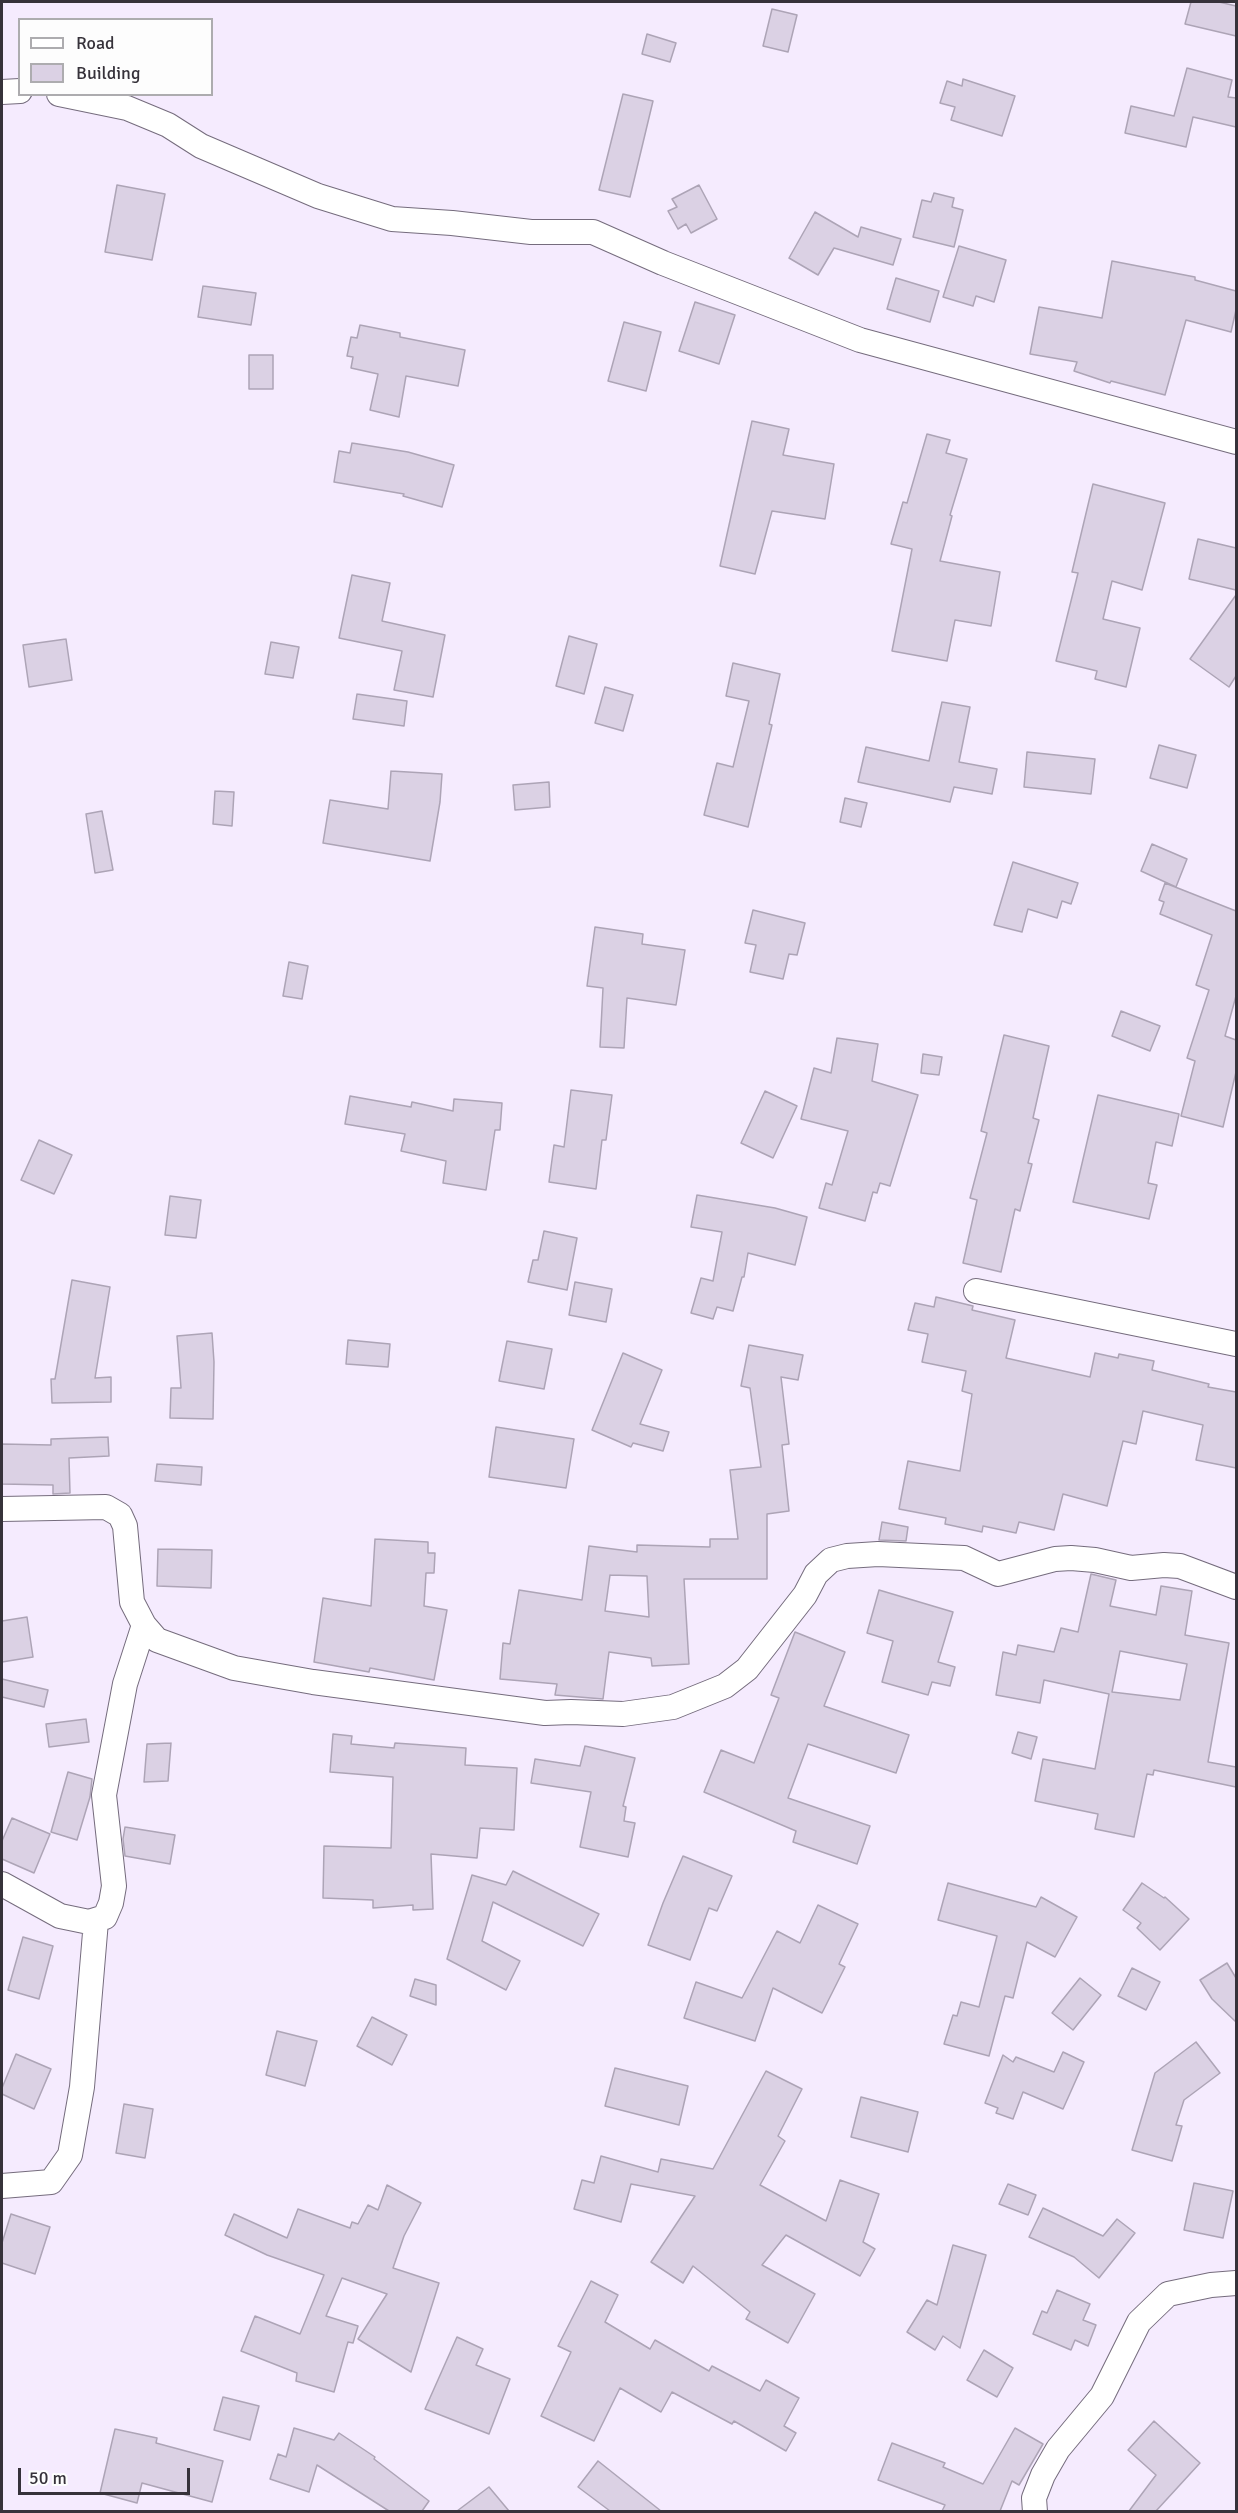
<!DOCTYPE html>
<style>
body{margin:0}
#map{position:relative;width:1238px;height:2513px;overflow:hidden;background:#f5ebfe;font-family:Signika,sans-serif}
canvas{display:block}
.frame{position:absolute;inset:0;border:3px solid #36323a;pointer-events:none}
.legend{position:absolute;left:18px;top:18px;width:195px;height:78px;box-sizing:border-box;background:#fdfdfd;border:2px solid #adacaf;margin:0;padding:8px 10px;list-style:none;font-size:18px;color:#36323a}
.legend li{display:flex;align-items:center;gap:12px;height:30px}
.legend b{width:30px;border:2px solid #adacaf}
.scale{position:absolute;left:18px;top:2468px;width:172px;height:27px;box-sizing:border-box;border:3px solid #36323a;border-top:0;padding-left:8px;font-size:18px;line-height:21px;white-space:nowrap;color:#36323a;-webkit-text-stroke:4px #fdfdfd;paint-order:stroke}
</style>
<div id="map">
<canvas width="1238" height="2513"></canvas>
<div class="frame"></div>
<ul class="legend">
<li><b style="height:8px;background:#fff"></b>Road</li>
<li><b style="height:16px;background:#dbd1e4"></b>Building</li>
</ul>
<div class="scale">50 m</div>
</div>
<script>
const ctx = document.querySelector('canvas').getContext('2d');
ctx.lineJoin = 'round';
function paint(path, color) { ctx.fillStyle = color; ctx.fill(path, 'evenodd'); }
const poly = rows => new Path2D(rows.map(r => 'M' + r).join(''));
function trace(path, color, width, dash) { ctx.strokeStyle = color; ctx.lineWidth = width; ctx.lineCap = dash ? 'butt' : 'round'; ctx.setLineDash(dash || []); ctx.stroke(path); }
const building = poly([
 [1191,2,1219,2,1236,6,1236,36,1185,24,1191,2],
 [772,9,797,15,788,52,763,46,772,9],
 [647,34,676,43,670,62,642,54,647,34],
 [1187,68,1232,80,1228,97,1236,98,1236,127,1193,117,1186,147,1125,133,1131,106,1174,116,1187,68],
 [963,79,1015,96,1002,136,951,120,955,107,940,103,947,81,962,86,963,79],
 [623,94,653,101,630,197,599,190,623,94],
 [117,185,165,194,152,260,105,252,117,185],
 [699,185,717,219,691,233,686,224,678,229,668,211,677,207,672,199,699,185],
 [934,193,954,198,952,207,963,210,954,247,913,237,922,200,931,202,934,193],
 [815,212,858,237,861,227,901,239,893,265,834,248,818,275,789,258,815,212],
 [959,246,1006,260,994,302,976,296,973,306,943,297,959,246],
 [1112,261,1195,277,1195,280,1236,291,1236,310,1231,332,1186,320,1165,395,1111,381,1110,383,1074,371,1077,362,1030,354,1039,307,1102,318,1112,261],
 [896,278,939,291,930,322,887,309,896,278],
 [203,286,256,293,251,325,198,317,203,286],
 [695,302,735,315,719,364,679,351,695,302],
 [624,322,661,332,646,391,608,381,624,322],
 [360,325,400,333,400,337,465,350,458,386,406,376,399,417,370,410,378,374,351,368,353,357,347,356,351,337,357,338,360,325],
 [249,355,273,355,273,389,249,389,249,355],
 [752,421,789,429,783,455,834,464,825,519,772,511,755,574,720,566,752,421],
 [927,434,950,440,946,453,967,459,950,515,952,516,940,561,1000,572,991,626,955,620,947,661,892,651,912,549,891,544,903,502,907,503,927,434],
 [352,443,408,452,454,465,442,507,403,496,404,494,334,482,339,451,350,453,352,443],
 [1093,484,1165,503,1142,590,1112,581,1103,619,1140,628,1126,687,1095,679,1097,671,1056,661,1078,573,1072,572,1093,484],
 [1198,539,1236,548,1236,590,1189,579,1198,539],
 [352,575,390,583,382,621,445,635,433,697,394,690,402,651,339,638,352,575],
 [1236,595,1236,676,1229,687,1190,659,1236,595],
 [569,636,597,644,584,694,556,686,569,636],
 [66,639,72,680,29,687,23,645,66,639],
 [271,642,299,647,293,678,265,674,271,642],
 [733,663,780,674,769,724,772,725,748,827,704,815,717,763,733,767,749,701,726,696,733,663],
 [605,687,633,695,623,731,595,723,605,687],
 [357,694,407,701,404,726,353,719,357,694],
 [942,702,970,707,959,762,997,769,992,794,954,787,950,802,858,782,866,747,929,761,942,702],
 [1159,745,1196,755,1187,788,1150,778,1159,745],
 [1027,752,1095,759,1091,794,1024,787,1027,752],
 [391,771,442,774,440,802,430,861,323,843,330,800,388,809,391,771],
 [549,782,550,807,515,810,513,785,549,782],
 [215,791,234,792,232,826,213,824,215,791],
 [845,798,867,803,861,827,840,822,845,798],
 [102,811,113,870,95,873,86,814,102,811],
 [1152,844,1187,859,1176,887,1141,871,1152,844],
 [1013,862,1078,883,1071,904,1062,901,1057,918,1028,909,1022,932,994,925,1013,862],
 [1165,883,1236,911,1236,996,1225,1036,1236,1040,1236,1072,1223,1127,1181,1116,1195,1061,1187,1058,1209,990,1196,985,1212,935,1160,914,1164,902,1159,900,1165,883],
 [753,910,805,923,797,955,789,954,783,979,750,972,756,945,745,943,753,910],
 [595,927,643,934,642,944,685,950,676,1005,627,998,624,1048,600,1047,603,988,587,986,595,927],
 [289,962,308,966,302,999,283,996,289,962],
 [1121,1011,1160,1026,1150,1051,1112,1036,1121,1011],
 [1004,1035,1049,1046,1033,1118,1039,1120,1028,1163,1032,1164,1020,1211,1015,1209,1001,1272,963,1263,977,1200,970,1198,987,1133,981,1131,1004,1035],
 [837,1038,878,1044,872,1081,918,1095,890,1186,880,1183,877,1193,873,1192,865,1221,819,1208,826,1183,832,1185,848,1131,801,1119,814,1068,831,1073,837,1038],
 [923,1054,942,1057,939,1075,921,1073,923,1054],
 [571,1090,612,1095,606,1140,602,1140,596,1189,549,1182,554,1145,564,1147,571,1090],
 [765,1091,797,1106,773,1158,741,1143,765,1091],
 [1098,1095,1179,1114,1172,1146,1156,1142,1148,1183,1157,1185,1149,1219,1073,1202,1098,1095],
 [350,1096,411,1107,412,1102,453,1111,454,1099,502,1103,500,1130,495,1130,486,1190,443,1183,446,1161,401,1151,405,1134,345,1124,350,1096],
 [39,1140,72,1155,54,1194,21,1180,39,1140],
 [697,1195,775,1208,807,1217,795,1265,748,1253,744,1277,742,1277,733,1311,717,1307,713,1319,691,1313,701,1278,713,1281,722,1232,691,1227,697,1195],
 [170,1196,201,1200,196,1238,165,1235,170,1196],
 [544,1231,577,1238,567,1290,528,1282,533,1260,538,1260,544,1231],
 [72,1280,110,1287,95,1378,111,1377,111,1402,52,1403,51,1379,55,1379,72,1280],
 [575,1282,612,1289,606,1322,569,1315,575,1282],
 [936,1297,973,1306,972,1310,1015,1320,1006,1358,1090,1377,1095,1353,1118,1358,1119,1354,1154,1361,1152,1370,1209,1384,1208,1387,1236,1392,1236,1468,1196,1460,1203,1425,1143,1411,1136,1444,1123,1441,1107,1506,1063,1494,1054,1530,1019,1522,1016,1533,983,1526,982,1532,945,1524,946,1518,899,1509,908,1461,960,1471,972,1394,962,1391,966,1371,922,1362,928,1334,908,1330,915,1303,934,1307,936,1297],
 [212,1333,214,1362,213,1419,170,1418,171,1388,181,1388,177,1336,212,1333],
 [348,1340,390,1344,388,1367,346,1364,348,1340],
 [507,1341,552,1349,544,1389,499,1381,507,1341],
 [749,1345,803,1355,798,1380,781,1377,789,1444,782,1445,789,1511,767,1514,767,1579,684,1579,689,1664,652,1666,651,1658,609,1652,603,1699,555,1695,557,1684,500,1679,503,1643,510,1644,519,1590,582,1600,589,1546,637,1552,637,1545,710,1547,710,1539,738,1539,730,1470,761,1467,750,1388,741,1386,749,1345],
 [610,1575,647,1576,649,1617,605,1611,610,1575],
 [623,1353,662,1370,640,1424,669,1432,663,1451,633,1443,631,1447,592,1430,623,1353],
 [496,1427,574,1439,566,1488,489,1477,496,1427],
 [108,1437,109,1456,69,1458,70,1493,53,1494,53,1485,2,1484,2,1444,51,1445,51,1439,108,1437],
 [157,1464,202,1467,201,1485,155,1481,157,1464],
 [882,1522,908,1527,906,1541,879,1540,882,1522],
 [375,1539,428,1542,428,1553,435,1553,434,1573,426,1573,424,1606,447,1610,434,1680,370,1668,369,1672,314,1662,323,1598,371,1606,375,1539],
 [158,1549,212,1550,211,1588,157,1586,158,1549],
 [1091,1574,1116,1580,1110,1606,1156,1615,1161,1586,1192,1591,1185,1635,1229,1643,1208,1762,1236,1767,1236,1787,1154,1770,1153,1775,1147,1774,1134,1837,1095,1829,1098,1814,1035,1801,1043,1759,1095,1769,1109,1694,1044,1680,1040,1703,996,1695,1003,1652,1016,1655,1018,1645,1054,1652,1061,1628,1078,1632,1091,1574],
 [1120,1651,1187,1664,1180,1700,1112,1692,1120,1651],
 [879,1590,953,1612,938,1662,955,1667,950,1686,932,1682,928,1695,882,1682,893,1641,867,1633,879,1590],
 [27,1617,33,1657,2,1662,2,1621,27,1617],
 [795,1632,845,1652,824,1706,909,1735,896,1773,808,1744,788,1798,870,1826,857,1864,793,1842,796,1831,704,1792,721,1750,754,1763,779,1698,771,1695,795,1632],
 [2,1679,48,1690,44,1707,2,1697,2,1679],
 [86,1719,89,1742,49,1747,46,1724,86,1719],
 [1018,1732,1037,1737,1031,1759,1012,1753,1018,1732],
 [333,1734,352,1736,351,1744,394,1748,395,1743,466,1748,465,1765,517,1768,514,1830,480,1828,477,1858,431,1854,433,1909,413,1910,413,1905,373,1908,373,1900,323,1898,324,1846,391,1848,393,1777,330,1772,333,1734],
 [171,1743,168,1781,144,1782,147,1744,171,1743],
 [585,1746,635,1758,623,1806,626,1807,624,1821,635,1823,628,1857,580,1847,591,1792,531,1783,535,1759,580,1766,585,1746],
 [68,1772,92,1779,90,1797,77,1840,51,1832,68,1772],
 [12,1818,50,1834,34,1873,2,1859,2,1841,12,1818],
 [125,1827,175,1835,170,1864,125,1856,123,1839,125,1827],
 [683,1856,732,1876,717,1911,709,1908,690,1960,648,1945,663,1903,683,1856],
 [513,1871,599,1914,583,1946,493,1902,482,1941,520,1961,506,1990,447,1959,472,1875,506,1885,513,1871],
 [948,1883,1036,1907,1041,1897,1077,1917,1055,1957,1027,1942,1013,1998,1005,1996,989,2056,944,2044,953,2015,957,2016,961,2002,979,2007,997,1936,938,1920,948,1883],
 [1142,1883,1164,1898,1165,1897,1189,1919,1160,1950,1137,1928,1141,1923,1123,1910,1142,1883],
 [818,1905,858,1924,839,1964,845,1967,822,2013,773,1988,755,2041,684,2018,696,1982,742,1998,777,1931,800,1943,818,1905],
 [23,1937,53,1946,39,1999,8,1990,23,1937],
 [1227,1963,1236,1978,1236,2022,1212,1999,1200,1980,1227,1963],
 [1132,1968,1160,1982,1146,2010,1118,1996,1132,1968],
 [1080,1978,1101,1995,1073,2030,1052,2013,1080,1978],
 [415,1979,436,1985,436,2005,410,1996,415,1979],
 [372,2017,407,2035,392,2065,357,2046,372,2017],
 [277,2031,317,2041,305,2086,266,2075,277,2031],
 [1196,2042,1220,2073,1184,2100,1176,2125,1182,2126,1172,2161,1132,2150,1155,2073,1196,2042],
 [1063,2052,1084,2062,1063,2109,1023,2092,1013,2119,996,2113,998,2108,985,2103,1003,2055,1013,2062,1016,2057,1054,2072,1063,2052],
 [16,2054,51,2069,34,2109,2,2094,2,2088,16,2054],
 [615,2068,688,2086,679,2125,605,2106,615,2068],
 [766,2071,802,2089,778,2136,785,2141,760,2185,826,2221,840,2180,879,2194,863,2242,875,2249,860,2276,786,2235,762,2265,815,2294,788,2343,746,2319,750,2312,693,2266,683,2283,651,2262,695,2196,631,2184,621,2222,574,2209,582,2180,594,2183,601,2156,658,2172,661,2159,713,2169,766,2071],
 [861,2097,918,2112,908,2152,851,2137,861,2097],
 [124,2104,153,2109,145,2158,116,2153,124,2104],
 [1194,2183,1233,2191,1223,2238,1184,2230,1194,2183],
 [1008,2184,1036,2195,1028,2215,999,2204,1008,2184],
 [387,2185,421,2203,404,2236,393,2268,439,2283,411,2372,358,2339,387,2294,342,2278,326,2316,358,2326,353,2343,348,2342,334,2392,296,2381,297,2373,241,2351,255,2316,300,2334,324,2275,267,2255,225,2235,234,2214,287,2238,298,2209,350,2228,352,2222,358,2224,368,2205,378,2210,387,2185],
 [1043,2208,1103,2236,1117,2219,1135,2233,1099,2278,1074,2257,1029,2237,1043,2208],
 [11,2214,50,2227,35,2274,2,2263,2,2243,11,2214],
 [953,2245,986,2255,960,2348,943,2336,935,2350,907,2332,927,2300,937,2305,953,2245],
 [591,2281,618,2295,605,2322,650,2349,655,2340,709,2371,712,2366,760,2391,766,2380,799,2398,784,2426,796,2433,786,2451,734,2421,732,2424,672,2392,661,2412,620,2388,594,2441,541,2416,571,2352,558,2346,591,2281],
 [1057,2290,1090,2304,1083,2320,1096,2325,1088,2346,1075,2340,1071,2350,1033,2334,1042,2311,1047,2313,1057,2290],
 [457,2337,483,2349,476,2365,510,2379,489,2434,425,2409,457,2337],
 [984,2350,1013,2368,997,2397,967,2380,984,2350],
 [223,2397,259,2406,250,2440,214,2430,223,2397],
 [1154,2421,1200,2463,1156,2511,1129,2511,1156,2475,1128,2450,1154,2421],
 [294,2428,334,2440,339,2433,375,2457,374,2459,429,2501,422,2511,389,2511,317,2465,309,2492,270,2479,278,2454,286,2457,294,2428],
 [1015,2428,1043,2444,1019,2485,1012,2481,1000,2511,942,2511,945,2505,878,2480,892,2443,945,2463,943,2467,983,2484,1015,2428],
 [115,2429,157,2438,156,2443,223,2461,212,2502,142,2483,137,2503,100,2493,115,2429],
 [598,2461,661,2511,610,2511,578,2487,598,2461],
 [489,2487,509,2511,457,2511,489,2487]
]);
const street = poly([
 [2,92,20,91],
 [59,94,127,108,168,125,201,146,318,196,392,219,452,223,531,232,593,232,663,263,860,340,1236,442],
 [976,1291,1236,1344],
 [2,1509,106,1507,120,1515,125,1526,132,1602,144,1625,157,1640,234,1668,313,1682,545,1713,571,1712,623,1714,673,1707,725,1686,747,1669,805,1595,816,1574,831,1560,847,1556,878,1554,964,1558,998,1574,1055,1559,1071,1558,1095,1560,1131,1568,1164,1565,1180,1566,1236,1587],
 [2,1884,60,1916,89,1922,105,1917,111,1903,114,1886,104,1795,125,1684,144,1625],
 [2,2186,51,2182,70,2155,82,2087,96,1921],
 [1035,2512,1034,2498,1043,2475,1058,2449,1102,2396,1139,2322,1168,2294,1211,2285,1236,2283]
]);
paint(building, '#dbd1e4');
trace(building, '#ada4b6', 1.5);
trace(street, '#756c7d', 26);
trace(street, '#fff', 24);
</script>
